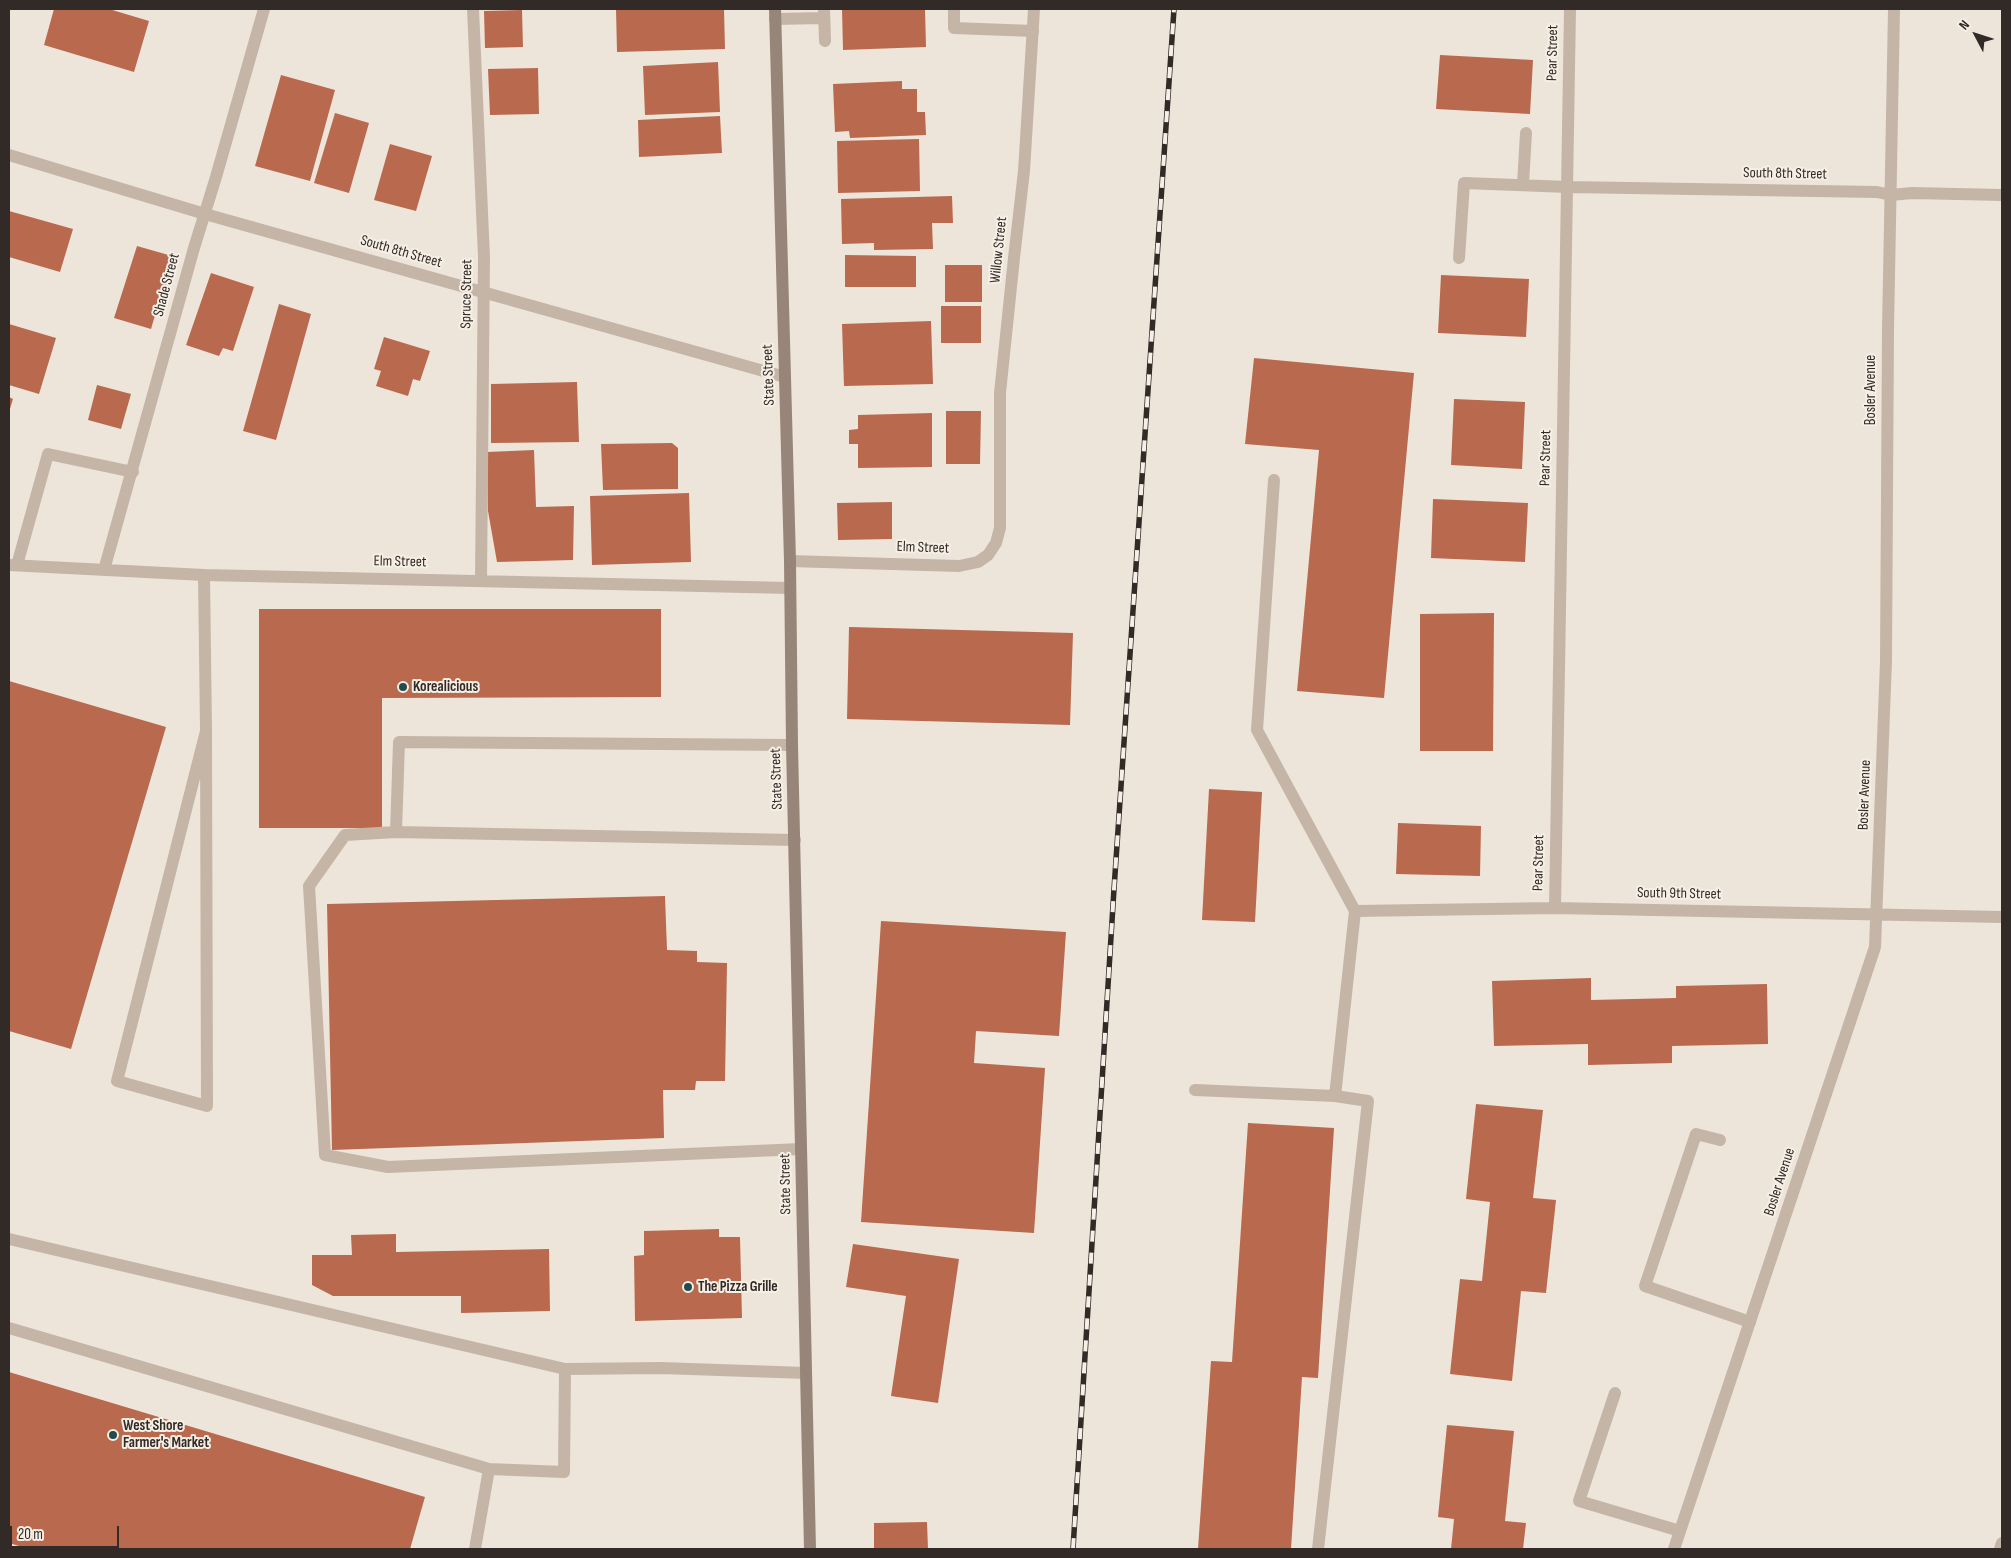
<!DOCTYPE html>
<style>
body{margin:0}
#map{position:relative;width:2011px;height:1558px;overflow:hidden;background:#eee5da;font-family:"Sofia Sans Condensed",sans-serif}
canvas{display:block}
.frame{position:absolute;inset:0;border:10px solid #322a27;pointer-events:none}
.north{position:absolute;left:1951px;top:10px;width:50px;height:50px;-webkit-text-stroke:4px #f6efe5;paint-order:stroke;rotate:310deg;font-size:14px;font-weight:700;line-height:20px;text-align:center;color:#322a27}
.north::after{content:'';display:block;margin:auto;width:18px;height:22px;background:#322a27;clip-path:polygon(50% 0,100% 100%,50% 72%,0 100%)}
.scale{position:absolute;left:10px;top:1526px;width:109px;height:22px;box-sizing:border-box;border:2px solid #322a27;border-top:0;padding-left:6px;font-size:15px;line-height:18px;white-space:nowrap;color:#322a27;-webkit-text-stroke:4px #f6efe5;paint-order:stroke}
</style>
<div id="map">
<canvas width="2011" height="1558"></canvas>
<div class="frame"></div>
<div class="north">N</div>
<div class="scale">20 m</div>
</div>
<script>
const ctx = document.querySelector('canvas').getContext('2d');
ctx.lineJoin = 'round';
function paint(path, color) { ctx.fillStyle = color; ctx.fill(path, 'evenodd'); }
const poly = rows => new Path2D(rows.map(r => 'M' + r).join(''));
function trace(path, color, width, dash) { ctx.strokeStyle = color; ctx.lineWidth = width; ctx.lineCap = dash ? 'butt' : 'round'; ctx.setLineDash(dash || []); ctx.stroke(path); }
function drawText(font, color, halo, rows, align = 'center') {
  ctx.font = font + ' "Sofia Sans Condensed",sans-serif'; ctx.lineWidth = 4; ctx.setLineDash([]); ctx.textBaseline = 'middle'; ctx.strokeStyle = halo; ctx.fillStyle = color; for (const [text, x, y, turn = 0] of rows) {
    ctx.save(); ctx.translate(x, y); ctx.rotate((+turn || 0) * Math.PI / 180); ctx.textAlign = isNaN(turn) ? turn : align; if (halo) ctx.strokeText(text, 0, 0); ctx.fillText(text, 0, 0); ctx.restore();
  }
}
const building = poly([
 [54,9,109,9,149,21,134,72,44,45],
 [616,9,724,9,725,49,617,52],
 [842,9,925,9,926,47,843,50],
 [522,10,523,47,485,48,484,11],
 [1440,55,1533,60,1530,114,1436,109],
 [718,62,720,112,645,115,643,66],
 [538,68,539,114,490,115,488,69],
 [281,75,335,90,310,181,255,166],
 [902,81,902,89,917,89,917,112,925,112,926,135,850,138,849,131,835,132,833,84],
 [335,113,369,123,349,193,314,183],
 [720,116,722,153,639,157,638,120],
 [919,139,920,191,838,193,837,141],
 [390,144,432,156,416,211,374,200],
 [952,196,953,223,932,223,933,249,874,250,874,243,842,244,841,199],
 [9,211,73,229,60,272,9,257],
 [137,246,179,258,166,300,160,298,151,329,114,318],
 [845,255,916,256,916,287,845,287],
 [945,265,982,265,982,302,945,302],
 [211,273,254,287,233,351,223,348,219,356,186,345],
 [1441,275,1529,279,1526,337,1438,333],
 [279,304,311,314,276,440,243,431],
 [941,306,981,306,981,343,941,343],
 [931,321,933,384,844,386,842,324],
 [9,324,56,338,39,394,9,385],
 [384,337,430,351,420,381,413,379,408,396,376,386,381,371,374,369],
 [1254,358,1414,373,1384,698,1297,691,1319,450,1245,444],
 [577,382,579,442,491,443,491,384],
 [97,385,131,394,121,429,88,420],
 [9,397,13,399,9,412],
 [1454,399,1525,402,1522,469,1451,465],
 [946,411,981,411,980,464,946,464],
 [932,413,932,467,858,468,858,444,849,444,849,430,858,429,858,415],
 [672,443,678,448,678,489,603,490,601,444],
 [534,450,536,507,574,506,573,560,497,562,488,511,487,452],
 [689,493,691,562,592,565,590,496],
 [1433,499,1528,503,1525,562,1431,558],
 [892,502,892,539,838,540,837,503],
 [259,609,661,609,661,697,382,698,382,828,259,828],
 [1494,613,1493,751,1420,751,1420,614],
 [849,627,1073,633,1070,725,847,719],
 [9,681,166,727,71,1049,9,1031],
 [1209,789,1262,792,1255,922,1202,920],
 [1398,823,1481,826,1480,876,1396,874],
 [665,896,667,950,697,951,697,962,727,963,725,1081,696,1081,695,1090,663,1090,664,1138,332,1150,327,904],
 [881,921,1066,932,1059,1036,976,1031,974,1063,1045,1068,1034,1233,861,1222],
 [1591,978,1591,1000,1676,998,1676,986,1767,984,1768,1044,1672,1046,1672,1063,1588,1065,1588,1044,1494,1046,1492,981],
 [1476,1104,1543,1110,1533,1198,1556,1200,1546,1293,1521,1291,1512,1381,1450,1374,1460,1279,1482,1281,1490,1202,1466,1199],
 [1248,1123,1334,1128,1318,1378,1302,1377,1291,1549,1198,1549,1211,1361,1232,1362],
 [719,1229,719,1237,740,1237,742,1318,635,1321,634,1256,644,1255,644,1231],
 [396,1234,396,1252,549,1249,550,1311,461,1313,461,1296,333,1296,312,1285,312,1255,352,1255,351,1235],
 [853,1244,959,1259,938,1403,891,1396,906,1296,846,1287],
 [9,1372,425,1497,410,1549,29,1549,9,1543],
 [1447,1425,1514,1431,1505,1521,1526,1523,1523,1549,1451,1549,1454,1519,1438,1517],
 [927,1522,928,1549,874,1549,874,1523]
]);
const lane = poly([
 [824,9,825,41],
 [954,9,954,28,1033,31],
 [775,19,824,18],
 [1523,184,1526,133],
 [1459,258,1464,183,1568,187],
 [1274,480,1257,730,1355,911,1335,1096,1368,1101,1318,1549],
 [17,565,48,454,133,472],
 [204,575,206,731,207,1106,117,1081,206,731],
 [396,832,399,742,792,745],
 [795,840,396,832,345,835,309,886,325,1155,388,1167,801,1149],
 [1195,1090,1335,1096],
 [1720,1140,1696,1134,1645,1286,1750,1322],
 [9,1239,565,1369,661,1368,806,1373],
 [9,1328,489,1469,564,1472,565,1369],
 [1615,1393,1579,1501,1680,1531],
 [475,1549,489,1469],
 [2000,1549,2002,1543]
]);
const street = poly([
 [473,9,484,257,481,580],
 [9,155,205,214,785,377],
 [1568,187,1877,192,1891,195,1912,193,2002,195],
 [790,561,959,566,978,562,988,555,996,543,1000,528,1000,393,1014,258,1024,171,1034,9],
 [9,565,204,575,790,588],
 [104,570,194,248,216,177,264,9],
 [1555,908,1570,9],
 [1355,911,1555,908,2002,917],
 [1674,1549,1875,947,1886,661,1888,329,1894,9]
]);
const secondary = poly([
 [775,9,790,561,792,745,810,1549]
]);
const rail = poly([
 [1073,1549,1114,889,1174,9]
]);
const markers = [
 [403,687,5,"#214b4f"],
 [688,1287,5,"#214b4f"],
 [113,1435,5,"#214b4f"]
];
const streetNames = [
 ["Pear Street",1553,53,-89],
 ["South 8th Street",1785,174,1],
 ["Willow Street",999,250,-84],
 ["South 8th Street",401,252,16],
 ["Shade Street",167,285,-75],
 ["Spruce Street",467,294,-89],
 ["State Street",769,375,-92],
 ["Bosler Avenue",1871,390,-90],
 ["Pear Street",1546,458,-89],
 ["Elm Street",923,548,2],
 ["Elm Street",400,562,1],
 ["State Street",777,779,-92],
 ["Bosler Avenue",1865,795,-88],
 ["Pear Street",1539,863,-89],
 ["South 9th Street",1679,894,1],
 ["Bosler Avenue",1780,1182,-72],
 ["State Street",786,1184,-91]
];
const poiNames = [
 ["Korealicious",413,687],
 ["The Pizza Grille",698,1287],
 ["West Shore",123,1426],
 ["Farmer's Market",123,1443]
];
paint(building, '#b9694d');
trace(lane, '#c5b5a7', 12);
trace(street, '#c5b5a7', 12);
trace(secondary, '#988579', 12);
trace(rail, '#322a27', 5.5);
trace(rail, '#f6efe5', 4, [11]);
for (const [x, y, r, color] of markers) { const dot = new Path2D(); dot.arc(x, y, r, 0, 2 * Math.PI); ctx.fillStyle = color; ctx.fill(dot); trace(dot, '#f6efe5', 2); }
drawText('15px', '#322a27', '#f6efe5', streetNames);
drawText('bold 15px', '#322a27', '#f6efe5', poiNames, 'left');
</script>
